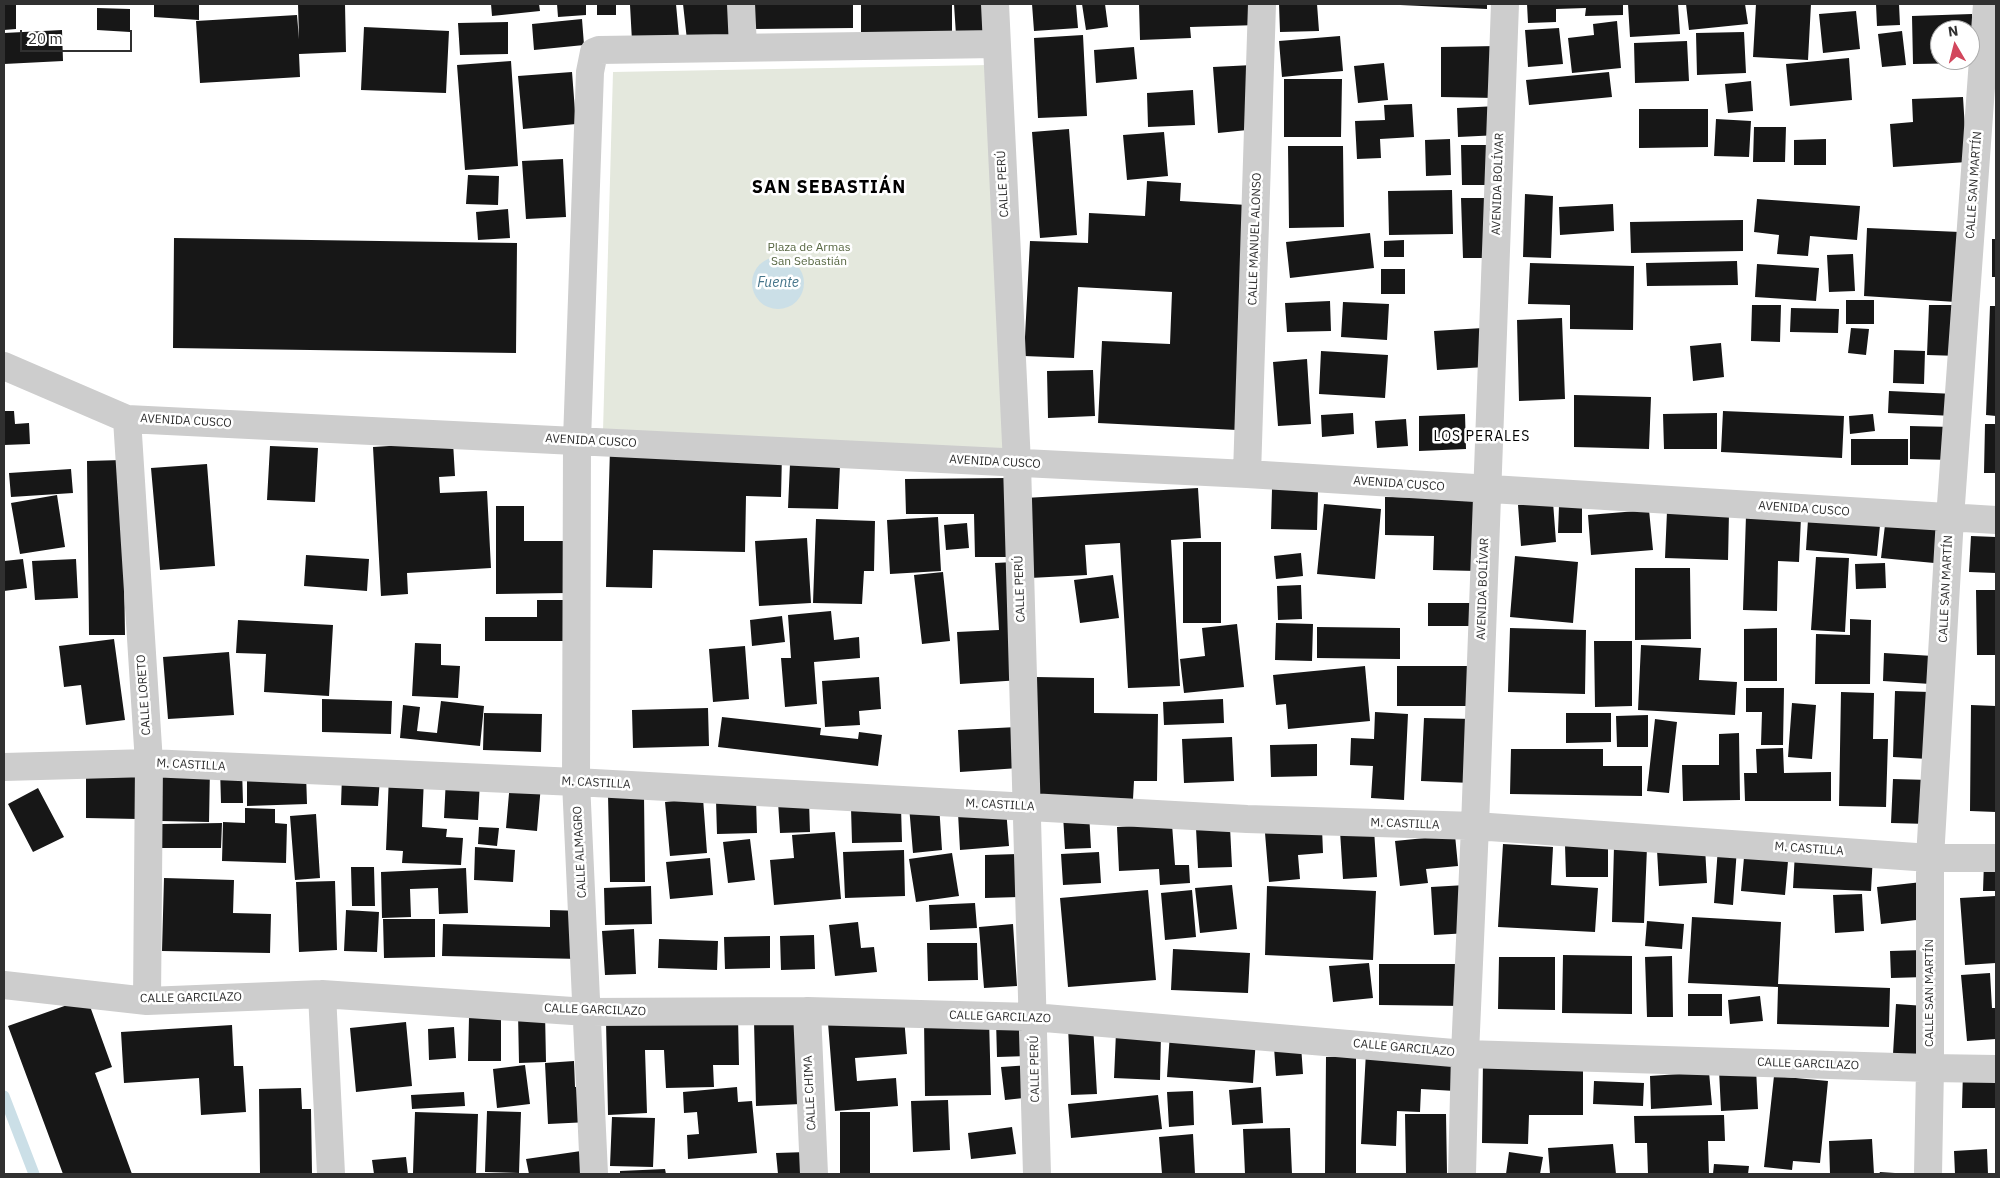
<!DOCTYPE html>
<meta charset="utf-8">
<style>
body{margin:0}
#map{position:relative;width:2000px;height:1178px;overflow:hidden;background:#fff;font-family:"IBM Plex Sans",sans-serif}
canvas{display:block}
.frame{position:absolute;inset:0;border:5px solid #303030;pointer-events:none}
.north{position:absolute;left:1930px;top:20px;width:50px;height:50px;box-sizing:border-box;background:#fff;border:1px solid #acacac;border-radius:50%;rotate:352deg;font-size:14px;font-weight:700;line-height:20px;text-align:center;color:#303030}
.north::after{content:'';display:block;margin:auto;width:18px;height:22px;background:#d2475d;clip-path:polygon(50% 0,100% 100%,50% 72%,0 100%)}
.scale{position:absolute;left:20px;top:30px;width:112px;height:22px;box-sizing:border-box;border:2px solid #303030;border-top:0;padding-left:6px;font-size:15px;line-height:18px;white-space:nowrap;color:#303030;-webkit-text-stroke:4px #fff;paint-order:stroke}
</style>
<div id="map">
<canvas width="2000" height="1178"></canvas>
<div class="frame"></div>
<div class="north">N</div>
<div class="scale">20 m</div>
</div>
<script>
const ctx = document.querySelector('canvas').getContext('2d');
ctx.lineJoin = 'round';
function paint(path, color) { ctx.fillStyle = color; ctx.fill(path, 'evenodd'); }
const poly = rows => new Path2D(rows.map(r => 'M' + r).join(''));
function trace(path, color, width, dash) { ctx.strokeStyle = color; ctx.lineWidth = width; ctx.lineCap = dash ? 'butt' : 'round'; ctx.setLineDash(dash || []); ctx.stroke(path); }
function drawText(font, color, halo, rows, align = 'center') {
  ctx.font = font + ' "IBM Plex Sans",sans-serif'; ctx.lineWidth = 5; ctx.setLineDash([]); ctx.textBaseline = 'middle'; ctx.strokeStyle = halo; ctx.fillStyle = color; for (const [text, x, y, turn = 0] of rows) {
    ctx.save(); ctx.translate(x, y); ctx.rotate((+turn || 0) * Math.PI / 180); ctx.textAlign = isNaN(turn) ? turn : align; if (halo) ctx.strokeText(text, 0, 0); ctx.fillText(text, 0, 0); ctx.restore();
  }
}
const green = poly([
 [989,65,1004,452,603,431,613,72]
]);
const water = poly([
 '752 283a26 26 0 1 1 52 0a26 26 0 1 1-52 0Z'
]);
const stream = poly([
 [4,1096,34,1174]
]);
const building = poly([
 [4,4,16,4,16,29,4,30],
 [154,4,199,4,199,20,154,17],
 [298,4,345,4,346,52,299,54,300,77,200,83,196,21,297,15,299,39],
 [491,4,539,4,540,11,492,16],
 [557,4,586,4,586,15,558,17],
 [597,4,616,4,616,15,597,15],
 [642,4,676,4,679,37,632,41,630,5],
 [683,4,735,4,738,34,687,40],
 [754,4,853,4,853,28,754,29],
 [861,4,952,4,952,32,861,32],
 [954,4,990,4,992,33,956,35],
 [1032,4,1076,4,1078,28,1034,31],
 [1082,4,1105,4,1108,27,1086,30],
 [1139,4,1258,4,1259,25,1190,27,1191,38,1140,40],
 [1279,4,1317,4,1319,31,1280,32],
 [1400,4,1487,4,1487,9,1400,5],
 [1527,4,1623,4,1623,15,1585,16,1586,8,1556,9,1556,22,1528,23],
 [1628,4,1678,4,1680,34,1630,37],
 [1686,4,1745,4,1748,24,1689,30],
 [1756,4,1811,4,1808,60,1753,57],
 [1876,4,1899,4,1900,25,1877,26],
 [97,8,130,9,130,32,97,30],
 [1856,11,1860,49,1823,53,1819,14],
 [1972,14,1973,63,1913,64,1912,16],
 [1940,30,1970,30,1970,60,1940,60],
 [582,19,584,45,534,50,532,24],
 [1617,21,1621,68,1572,73,1568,38,1594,35,1593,24],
 [508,22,508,54,460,55,458,23],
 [364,27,449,31,446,93,361,90],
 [1559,28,1563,64,1528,67,1525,30],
 [62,30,63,61,4,64,4,33],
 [1902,31,1906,65,1882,67,1878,34],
 [1744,32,1746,73,1697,75,1696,33],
 [1083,35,1087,116,1038,118,1034,38],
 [1340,36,1343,71,1282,77,1279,41],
 [1687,41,1689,81,1635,83,1634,43],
 [1497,46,1496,98,1441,97,1441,47],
 [1134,47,1137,79,1096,83,1094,50],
 [1849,58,1852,100,1790,106,1786,64],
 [511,61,518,166,465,170,457,65],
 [1384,63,1388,100,1358,103,1354,66],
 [1253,65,1257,129,1218,133,1213,67],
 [572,72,576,124,523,129,518,76],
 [1609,72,1612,97,1529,105,1526,80],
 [1284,79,1342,79,1341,137,1284,137],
 [1751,81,1753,111,1728,113,1725,84],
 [1193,90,1195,125,1148,127,1147,93],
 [1963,97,1967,162,1893,167,1890,124,1913,122,1912,99],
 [1412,104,1414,137,1380,139,1381,158,1357,159,1355,121,1385,120,1384,105],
 [1498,106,1499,135,1458,137,1457,108],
 [1639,109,1708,109,1708,147,1639,148],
 [1716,119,1751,121,1749,157,1714,156],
 [1754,127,1786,127,1785,162,1753,162],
 [1069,129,1077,235,1040,238,1032,132],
 [1164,132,1168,176,1127,180,1123,135],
 [1450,139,1451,175,1426,176,1425,140],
 [1826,139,1826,165,1794,165,1794,140],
 [1461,145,1492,145,1493,185,1462,185],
 [1288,146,1343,146,1344,227,1289,228],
 [563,159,566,217,526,219,522,161],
 [468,175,499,176,498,205,466,204],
 [1147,181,1181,183,1180,201,1247,205,1237,430,1098,423,1102,341,1170,344,1172,292,1078,287,1074,358,1024,356,1030,241,1088,243,1089,213,1145,216],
 [1452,190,1453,234,1389,235,1388,191],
 [1525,194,1553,196,1551,258,1523,257],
 [1461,198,1493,198,1493,258,1463,258],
 [1757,199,1860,206,1857,240,1810,236,1808,256,1777,254,1779,235,1754,232],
 [1613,204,1614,231,1560,235,1559,207],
 [508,209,510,238,478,240,476,212],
 [1743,220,1743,251,1631,253,1630,222],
 [1867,228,1960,232,1956,302,1864,296],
 [1370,233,1374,268,1290,278,1286,242],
 [174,238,517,243,516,353,173,348],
 [1992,239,1996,239,1996,277,1992,277],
 [1404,240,1404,257,1384,257,1384,241],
 [1853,254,1855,291,1829,292,1827,255],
 [1737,261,1738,285,1647,286,1646,263],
 [1530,263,1634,266,1633,330,1570,329,1570,305,1528,304],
 [1757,264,1819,268,1816,301,1755,297],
 [1381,269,1405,269,1405,294,1381,294],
 [1846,300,1874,300,1874,324,1846,324],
 [1330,301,1331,331,1287,332,1285,303],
 [1343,302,1389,304,1387,340,1341,337],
 [1752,305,1781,305,1780,342,1751,341],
 [1929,305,1961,305,1960,356,1927,355],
 [1990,306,1996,306,1996,416,1986,415],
 [1791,308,1839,309,1838,333,1790,332],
 [1562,318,1565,399,1519,401,1517,320],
 [1483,328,1485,367,1437,370,1434,331],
 [1851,328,1869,329,1866,355,1848,353],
 [1721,343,1724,377,1693,381,1690,346],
 [1894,350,1925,351,1924,384,1893,383],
 [1321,351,1388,355,1385,398,1319,394],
 [1307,359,1311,424,1278,426,1273,362],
 [1093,370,1095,416,1048,418,1047,371],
 [1889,391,1955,394,1954,416,1888,413],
 [1574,395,1651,397,1649,449,1574,447],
 [4,411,14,411,15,424,29,423,30,444,4,445],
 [1723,411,1844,416,1842,458,1721,452],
 [1353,413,1354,434,1322,437,1321,415],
 [1717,413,1717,449,1664,449,1663,414],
 [1465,414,1466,449,1419,451,1419,416],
 [1873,414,1875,431,1850,434,1849,416],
 [1406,419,1408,446,1377,448,1375,421],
 [1985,424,1996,424,1996,473,1984,473],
 [1910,426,1953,427,1952,460,1910,459],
 [1851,439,1908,439,1908,465,1851,465],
 [453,442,455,476,439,477,440,493,487,491,491,568,407,573,408,594,381,596,373,447],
 [270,446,318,448,315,502,267,500],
 [610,449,782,454,781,497,746,496,745,552,653,550,652,588,606,587],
 [122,460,125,635,89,635,87,461],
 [207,464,215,566,160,570,151,468],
 [790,464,840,465,838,509,788,508],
 [71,469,73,493,11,497,9,473],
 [1009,478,1010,557,975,557,974,514,906,514,905,479],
 [1198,488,1201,538,1171,540,1180,686,1128,688,1120,543,1085,545,1087,575,1030,578,1025,498],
 [1272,489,1318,490,1317,530,1271,529],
 [57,495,65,547,20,554,11,503],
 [1385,497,1478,499,1477,571,1433,570,1434,536,1385,535],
 [1553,502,1556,542,1521,546,1518,505],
 [1324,504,1381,509,1375,579,1317,574],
 [496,506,524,506,524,541,568,541,568,593,496,594],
 [1559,506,1582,506,1582,533,1558,533],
 [1649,510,1653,550,1591,555,1588,515],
 [1667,511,1729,512,1728,560,1665,558],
 [1746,515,1801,517,1799,562,1778,561,1777,611,1743,610],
 [938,517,941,571,890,574,887,520],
 [816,519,875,521,874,571,864,571,862,604,813,603],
 [1808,520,1880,525,1877,556,1806,550],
 [967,523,969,548,946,550,944,525],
 [1885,525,1949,531,1945,564,1881,558],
 [1971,536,1996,537,1996,573,1969,572],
 [807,538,811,603,759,606,755,541],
 [1183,542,1221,542,1221,623,1183,623],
 [1301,553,1303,576,1276,579,1274,556],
 [306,555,369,559,367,591,304,586],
 [1515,556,1578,562,1573,623,1510,617],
 [1816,557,1849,558,1845,632,1811,630],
 [23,559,27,588,4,591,4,561],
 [76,559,78,598,35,600,32,561],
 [1014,562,1021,680,960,684,957,632,999,630,995,563],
 [1885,563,1886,588,1856,589,1855,564],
 [1635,568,1690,568,1691,639,1635,640],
 [943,572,950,641,922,644,914,575],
 [1113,575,1119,618,1080,623,1074,580],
 [1301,585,1302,619,1278,620,1277,586],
 [1976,590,1996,590,1996,655,1977,655],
 [537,600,566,600,565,641,485,641,485,617,537,617],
 [1428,603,1477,603,1476,626,1428,626],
 [831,611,834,640,859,637,860,658,814,662,817,704,785,707,781,658,791,658,788,615],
 [782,616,785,642,752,646,750,620],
 [1850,619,1871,620,1870,684,1815,684,1816,634,1850,635],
 [238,620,333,625,329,696,264,692,266,654,236,653],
 [1276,623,1313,624,1312,661,1275,660],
 [1237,624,1244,687,1184,693,1180,659,1205,656,1202,628],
 [1317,627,1400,628,1400,659,1317,658],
 [1510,628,1586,630,1585,694,1508,692],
 [1777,628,1777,681,1744,681,1744,629],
 [114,639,125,720,86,725,81,685,64,687,59,646],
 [1594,641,1632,641,1632,706,1595,707],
 [415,643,441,644,441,665,460,666,458,698,412,696],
 [1641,645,1701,648,1699,680,1737,682,1735,715,1638,710],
 [745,646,749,699,713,702,709,649],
 [229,652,234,715,168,719,163,657],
 [1884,653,1933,656,1931,684,1883,681],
 [1365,666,1370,721,1288,729,1286,704,1276,705,1273,675],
 [1397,666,1470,666,1470,706,1397,706],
 [879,677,881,709,859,711,860,725,825,727,822,681],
 [1036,677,1094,678,1094,713,1158,714,1157,781,1134,781,1133,799,1033,797],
 [1746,688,1784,688,1783,745,1761,745,1762,712,1746,712],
 [1895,691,1930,692,1928,759,1893,757],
 [1841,692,1874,693,1873,739,1888,739,1886,807,1839,806],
 [322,699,392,701,391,734,322,732],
 [1223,699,1224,723,1164,725,1163,702],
 [441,701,484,706,480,746,400,738,403,705,420,707,417,731,437,733],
 [1792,703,1816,705,1812,759,1788,757],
 [1971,705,1996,706,1996,812,1970,811],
 [708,708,709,746,633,748,632,710],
 [1375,712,1408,714,1404,800,1371,798,1373,766,1350,765,1351,738,1374,739],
 [484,713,542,714,541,752,483,750],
 [1566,713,1611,713,1611,742,1566,743],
 [1648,715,1648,747,1617,747,1616,716],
 [722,717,821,728,820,735,858,739,859,732,882,735,878,766,718,747],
 [1424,718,1474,719,1472,783,1421,781],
 [1655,719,1677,722,1669,793,1647,791],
 [1017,727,1019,768,960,772,958,730],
 [1739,733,1740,800,1683,801,1682,765,1719,765,1719,734],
 [1232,737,1234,781,1184,783,1182,739],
 [1317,744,1317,776,1271,777,1270,745],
 [1783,748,1784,773,1831,772,1831,801,1745,801,1744,773,1757,773,1756,749],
 [1511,749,1603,749,1603,766,1642,766,1642,796,1510,794],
 [162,767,210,767,209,822,161,821],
 [220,768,242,768,243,803,221,803],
 [86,771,138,772,138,819,86,818],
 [306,773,307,804,247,806,247,775],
 [389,775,424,777,422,827,447,829,446,837,463,838,461,865,402,863,403,851,386,850],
 [342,776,380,777,378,806,341,805],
 [446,778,480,780,478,820,444,818],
 [1893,779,1930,780,1929,824,1891,823],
 [510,782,541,785,537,831,506,828],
 [38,788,64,837,33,852,8,804],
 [608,795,644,795,645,882,610,882],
 [703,798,707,853,670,856,665,802],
 [756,798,757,833,717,834,716,800],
 [809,801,810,832,780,833,778,802],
 [939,804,942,850,913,853,909,806],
 [901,807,902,842,852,843,851,808],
 [245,808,275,809,275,823,287,824,286,863,222,861,223,822,245,823],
 [1006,809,1009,846,960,850,958,813],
 [1089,813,1091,848,1065,849,1063,815],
 [316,814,320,878,295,880,290,816],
 [222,823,221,848,161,848,162,824],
 [1172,824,1175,865,1189,865,1190,883,1160,885,1159,869,1119,871,1117,827],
 [479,827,499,828,497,846,478,844],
 [1230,827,1232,867,1198,868,1196,828],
 [1322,828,1323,853,1298,855,1300,879,1269,882,1265,833],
 [1374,829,1377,877,1343,879,1340,831],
 [835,832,841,899,774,905,770,860,794,858,792,835],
 [1455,835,1458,866,1426,869,1428,883,1400,886,1395,841],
 [750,839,755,880,728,883,723,842],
 [1503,844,1553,847,1551,885,1598,888,1595,932,1498,927],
 [1565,845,1608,845,1608,877,1566,877],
 [1614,846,1647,847,1644,923,1612,922],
 [1745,846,1789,850,1785,895,1741,891],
 [475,847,515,850,513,882,474,880],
 [1705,847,1707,883,1659,886,1657,850],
 [1718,847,1737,848,1733,905,1714,903],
 [904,850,905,896,845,898,843,852],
 [1099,852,1101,883,1063,885,1061,854],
 [1795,852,1873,855,1871,891,1793,888],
 [952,853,959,896,916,902,909,859],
 [1018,854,1019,897,985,898,985,855],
 [710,858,713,895,670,899,666,862],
 [1984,862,1996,862,1996,891,1983,891],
 [351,867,374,867,375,906,352,906],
 [466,868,468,913,439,914,438,888,410,889,411,917,382,918,381,872],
 [164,878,234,880,233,913,271,914,270,953,162,951],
 [335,881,337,950,299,952,296,882],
 [1922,882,1925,919,1881,924,1877,887],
 [1232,885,1237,929,1200,933,1195,888],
 [1466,885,1469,933,1434,935,1431,887],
 [651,886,652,924,605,925,604,888],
 [1267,886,1376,891,1373,960,1265,955],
 [1148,890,1156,980,1068,987,1060,898],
 [1192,890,1196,937,1165,940,1161,893],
 [1862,894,1864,931,1835,933,1833,895],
 [1996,896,1996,963,1965,965,1960,898],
 [975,903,977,928,930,930,929,905],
 [346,910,379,912,377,952,344,951],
 [550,910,582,911,581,959,442,956,443,924,550,927],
 [1692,917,1781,922,1778,984,1890,988,1889,1027,1777,1024,1778,987,1688,983],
 [383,919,435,919,435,957,384,958],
 [1647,921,1684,924,1682,949,1645,946],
 [858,922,861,948,874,947,877,972,835,976,829,925],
 [1013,924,1017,986,984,988,979,927],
 [634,929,636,974,605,975,602,931],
 [814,935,815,969,781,970,780,936],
 [770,936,770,968,725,969,724,937],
 [659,939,718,941,717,970,658,968],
 [927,943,977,943,978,980,928,981],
 [1173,949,1250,953,1248,993,1171,990],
 [1924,950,1925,977,1891,978,1890,951],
 [1563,955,1632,956,1632,1014,1562,1013],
 [1672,956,1673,1017,1647,1017,1645,957],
 [1499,957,1555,957,1555,1010,1498,1009],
 [1369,963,1373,998,1333,1002,1329,966],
 [1379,964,1464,964,1464,1006,1379,1005],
 [1990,973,1992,1008,1996,1008,1996,1039,1967,1041,1961,975],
 [1688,994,1722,994,1722,1016,1688,1016],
 [1760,996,1763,1021,1730,1024,1728,1000],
 [87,998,112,1067,95,1073,132,1174,63,1174,8,1026],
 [1896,1004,1925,1006,1922,1056,1893,1054],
 [518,1012,545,1012,546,1062,519,1063],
 [469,1017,501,1018,501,1061,468,1061],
 [738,1017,739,1065,713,1065,714,1087,666,1088,664,1050,645,1050,647,1113,608,1115,606,1021],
 [904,1017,907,1054,855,1058,857,1081,896,1078,898,1106,835,1111,828,1023],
 [989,1018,991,1095,925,1096,924,1019],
 [1028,1019,1029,1056,997,1057,996,1020],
 [799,1020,801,1104,756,1106,754,1021],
 [406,1022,412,1086,356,1092,350,1028],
 [232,1025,234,1066,243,1066,246,1112,201,1115,199,1078,124,1083,121,1032],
 [1093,1025,1097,1094,1071,1095,1068,1026],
 [454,1027,456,1058,429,1060,428,1029],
 [1116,1032,1161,1034,1160,1080,1114,1078],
 [1170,1033,1256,1038,1253,1083,1167,1077],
 [1301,1045,1303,1074,1276,1076,1274,1047],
 [1366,1052,1457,1057,1455,1091,1421,1089,1420,1112,1397,1111,1396,1146,1361,1144],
 [1356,1056,1356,1174,1325,1174,1326,1057],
 [1483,1059,1583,1067,1583,1115,1529,1115,1528,1144,1482,1143],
 [574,1061,575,1087,587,1086,589,1122,548,1124,545,1063],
 [525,1065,530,1104,497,1108,493,1069],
 [1030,1065,1033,1097,1005,1100,1001,1067],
 [1756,1068,1758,1109,1721,1111,1719,1070],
 [1963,1071,1996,1071,1996,1108,1962,1108],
 [1709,1072,1712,1105,1651,1109,1650,1076],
 [1774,1076,1828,1081,1820,1163,1793,1161,1792,1170,1764,1167],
 [1594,1081,1644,1083,1643,1106,1593,1104],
 [737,1087,738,1102,752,1101,757,1153,688,1159,687,1135,699,1134,697,1112,684,1113,683,1092],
 [1261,1087,1263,1123,1232,1125,1229,1090],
 [301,1088,302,1109,311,1109,312,1174,260,1174,259,1089],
 [1193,1091,1194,1125,1169,1127,1167,1092],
 [464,1092,465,1106,412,1109,411,1095],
 [1158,1095,1162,1129,1071,1138,1068,1104],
 [948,1100,950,1150,913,1152,911,1101],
 [487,1111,521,1112,519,1173,485,1172],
 [415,1112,478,1114,476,1174,413,1173],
 [840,1112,870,1112,870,1174,840,1174],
 [1405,1114,1446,1114,1447,1174,1406,1174],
 [1724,1115,1725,1141,1708,1141,1709,1174,1648,1174,1647,1143,1635,1143,1634,1116],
 [612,1117,655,1118,653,1167,610,1166],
 [1012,1127,1016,1154,971,1159,968,1133],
 [1290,1128,1292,1174,1245,1174,1243,1129],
 [1193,1134,1195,1174,1162,1174,1159,1137],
 [1872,1139,1874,1174,1830,1174,1829,1141],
 [1613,1144,1616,1174,1550,1174,1548,1148],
 [1987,1149,1988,1174,1955,1174,1954,1151],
 [581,1151,584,1174,529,1174,526,1159],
 [807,1152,809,1174,778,1174,776,1153],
 [1509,1152,1543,1157,1540,1174,1506,1174],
 [406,1157,408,1174,374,1174,372,1160],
 [1714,1164,1749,1166,1748,1174,1713,1174],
 [665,1169,666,1174,620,1174,620,1171],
 [1880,1172,1895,1173,1895,1174,1879,1174]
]);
const minor = poly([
 [741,4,743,48],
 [995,4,1017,464,1037,1174],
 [4,366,127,419,1247,474,1996,520],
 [127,419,149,763,147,1001],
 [1247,474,1262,4],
 [4,767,149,763,576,782,1247,819,1475,826,1930,858,1996,858],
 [4,985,147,1001,322,994,587,1012,807,1011,1033,1017,1465,1054,1930,1068,1996,1069],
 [322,994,331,1174],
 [807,1011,814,1174],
 [594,1174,576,782,577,440,590,72,594,52,599,50,996,44],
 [1462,1174,1465,1054,1475,826,1505,4],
 [1928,1174,1930,1068,1930,858,1950,518,1987,4]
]);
const streetNames = [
 ["CALLE PERÚ",1003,184,-93],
 ["AVENIDA BOLÍVAR",1498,184,-88],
 ["CALLE SAN MARTÍN",1974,185,-86],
 ["CALLE MANUEL ALONSO",1255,239,-88],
 ["AVENIDA CUSCO",186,421,3],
 ["AVENIDA CUSCO",591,441,3],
 ["AVENIDA CUSCO",995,462,3],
 ["AVENIDA CUSCO",1399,484,4],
 ["AVENIDA CUSCO",1804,509,4],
 ["CALLE PERÚ",1020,589,-92],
 ["AVENIDA BOLÍVAR",1483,589,-88],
 ["CALLE SAN MARTÍN",1946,589,-87],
 ["CALLE LORETO",144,695,-94],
 ["M. CASTILLA",191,765,3],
 ["M. CASTILLA",596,783,3],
 ["M. CASTILLA",1000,805,3],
 ["M. CASTILLA",1405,824,2],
 ["M. CASTILLA",1809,849,4],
 ["CALLE ALMAGRO",580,852,-93],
 ["CALLE SAN MARTÍN",1930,993,-90],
 ["CALLE GARCILAZO",191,998,-1],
 ["CALLE GARCILAZO",595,1010,2],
 ["CALLE GARCILAZO",1000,1017,2],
 ["CALLE GARCILAZO",1404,1048,5],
 ["CALLE GARCILAZO",1808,1064,2],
 ["CALLE PERÚ",1035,1069,-91],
 ["CALLE CHIMA",810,1093,-93]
];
const parkNames = [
 ["Plaza de Armas",809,248],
 ["San Sebastián",809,262]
];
const waterNames = [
 ["Fuente",778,283]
];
const neighbourhoodNames = [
 ["LOS PERALES",1482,437]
];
const districtNames = [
 ["SAN SEBASTIÁN",829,188]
];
paint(green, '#e4e8dd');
paint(water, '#cbdfe7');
trace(stream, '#cbdfe7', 11);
paint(building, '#171717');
trace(minor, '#cdcdcd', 28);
drawText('12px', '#303030', '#fff', streetNames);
drawText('12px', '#576742', '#fff', parkNames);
drawText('italic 14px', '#46758a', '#fff', waterNames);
ctx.letterSpacing = '1px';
drawText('14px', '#000', '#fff', neighbourhoodNames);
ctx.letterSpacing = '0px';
ctx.letterSpacing = '1px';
drawText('bold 18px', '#000', '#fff', districtNames);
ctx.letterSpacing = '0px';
</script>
